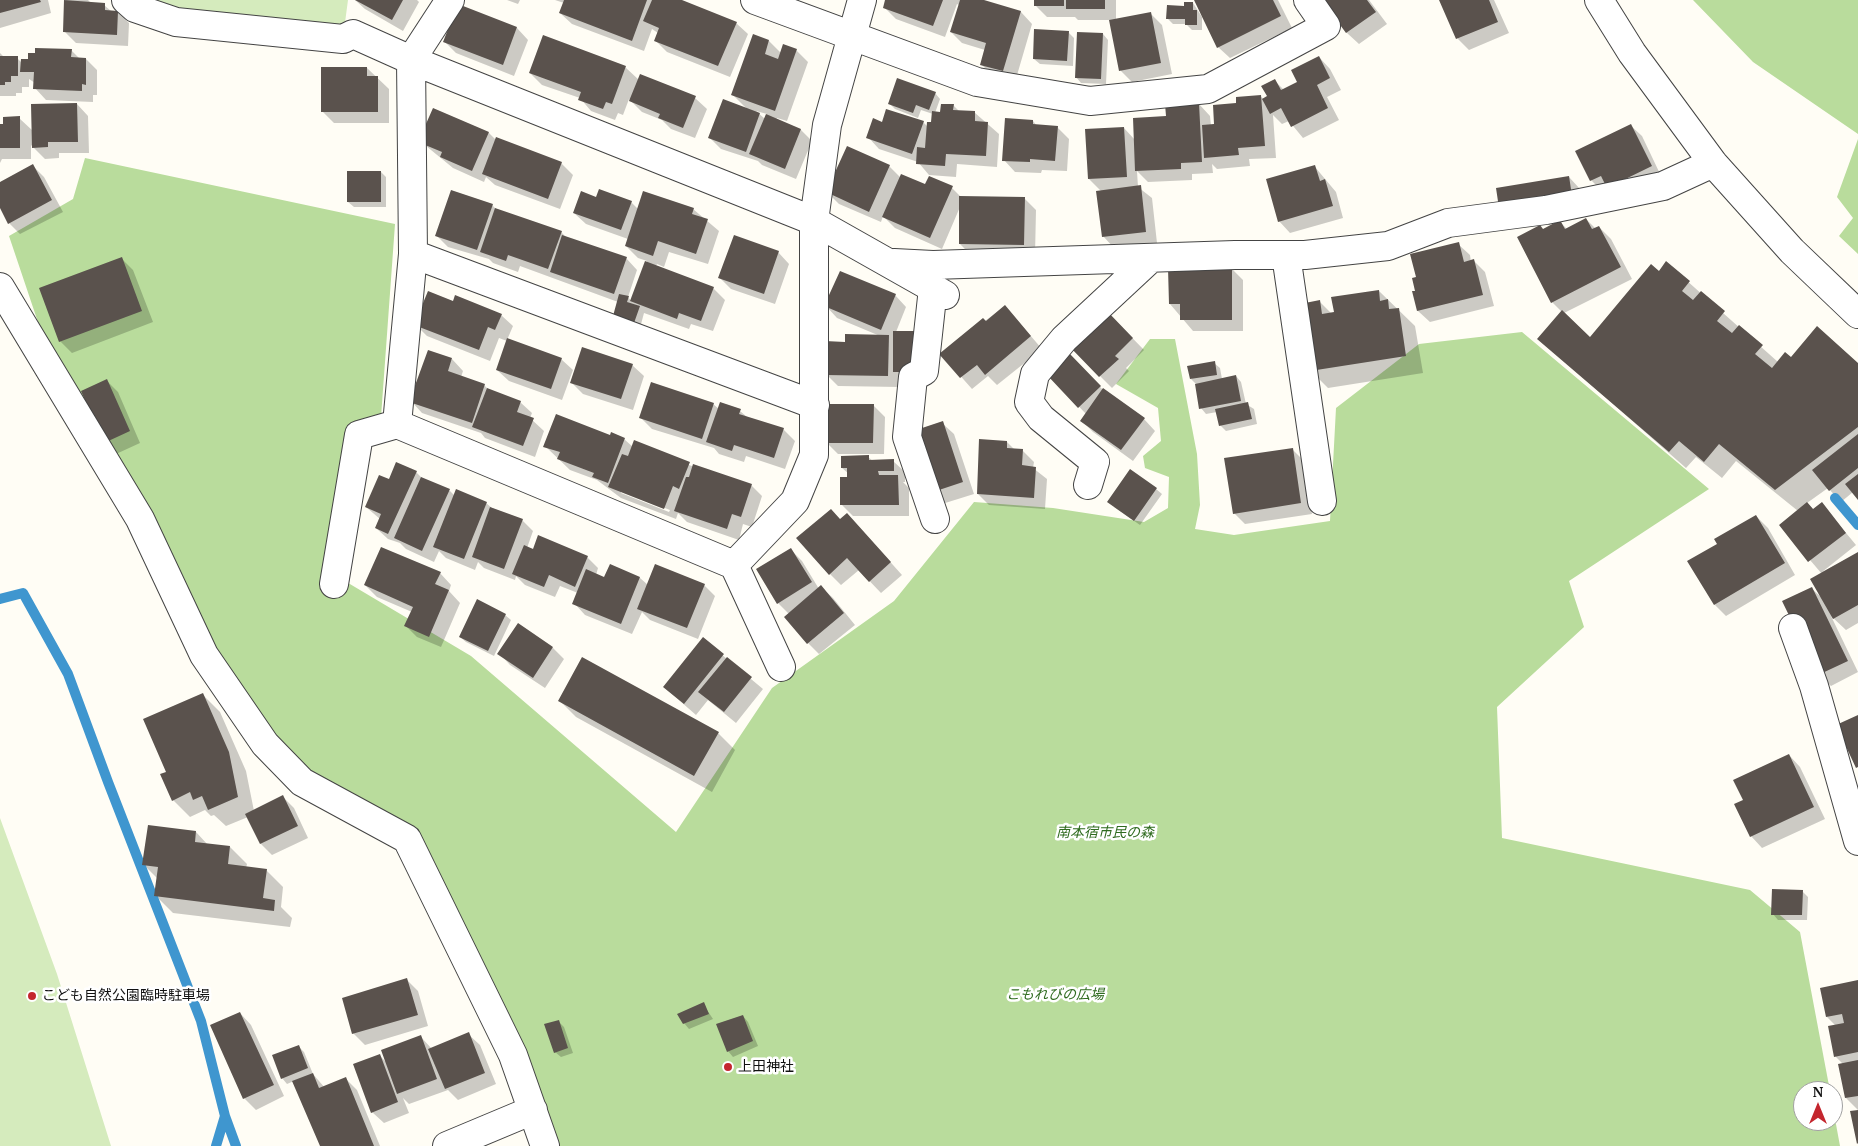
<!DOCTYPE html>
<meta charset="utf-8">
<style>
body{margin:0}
#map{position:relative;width:1858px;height:1146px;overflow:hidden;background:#fffdf5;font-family:"PT Serif",serif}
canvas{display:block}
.north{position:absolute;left:1793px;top:1081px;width:50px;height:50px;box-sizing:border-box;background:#fff;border:1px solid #a0a0a0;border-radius:50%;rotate:0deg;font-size:14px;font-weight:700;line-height:20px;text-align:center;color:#111}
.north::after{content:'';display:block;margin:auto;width:18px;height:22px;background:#c4262e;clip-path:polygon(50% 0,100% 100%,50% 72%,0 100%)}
</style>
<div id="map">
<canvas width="1858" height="1146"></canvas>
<div class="north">N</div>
</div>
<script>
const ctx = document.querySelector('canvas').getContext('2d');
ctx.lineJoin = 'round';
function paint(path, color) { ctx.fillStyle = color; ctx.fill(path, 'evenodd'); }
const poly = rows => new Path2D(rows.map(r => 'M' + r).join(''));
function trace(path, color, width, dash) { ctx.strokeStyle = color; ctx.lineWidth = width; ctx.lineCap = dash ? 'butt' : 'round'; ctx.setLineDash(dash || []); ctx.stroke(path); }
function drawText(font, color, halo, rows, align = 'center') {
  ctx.font = font + ' "PT Serif","Noto Sans JP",serif'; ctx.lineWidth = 5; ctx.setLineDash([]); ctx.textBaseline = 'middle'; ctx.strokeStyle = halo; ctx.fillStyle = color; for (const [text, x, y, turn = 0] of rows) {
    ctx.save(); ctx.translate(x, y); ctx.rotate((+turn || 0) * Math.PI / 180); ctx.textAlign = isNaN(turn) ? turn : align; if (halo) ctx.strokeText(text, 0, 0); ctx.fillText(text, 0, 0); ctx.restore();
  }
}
const green = poly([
 [145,0,348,0,344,30,304,21,189,17],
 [0,818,57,974,111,1146,0,1146]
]);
const forest = poly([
 [1693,0,1858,0,1858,134,1753,62],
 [1858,139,1858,254,1839,236,1853,218,1837,197],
 [85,158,395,224,381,417,328,571,471,656,676,832,772,688,894,601,974,502,1053,508,1144,522,1168,508,1169,477,1145,468,1143,456,1161,441,1158,408,1116,384,1150,339,1175,339,1197,454,1200,505,1195,529,1234,535,1330,521,1336,408,1419,344,1522,332,1709,489,1569,581,1584,627,1497,707,1502,838,1750,890,1800,932,1830,1091,1803,1091,1803,1121,1833,1121,1833,1108,1840,1146,553,1146,416,831,305,771,210,654,45,343,9,236,73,199]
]);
const shadow = poly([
 [0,0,48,0,51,13,0,28],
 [66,0,88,0,92,4,104,5,111,11,117,12,129,23,128,46,76,43,65,32],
 [355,0,417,0,419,2,403,31,365,9],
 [507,0,520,0,518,4],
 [555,0,679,0,736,23,748,34,730,77,667,52,655,40,658,33,652,29,644,51,572,24,560,13,564,3],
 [887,0,979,0,1021,12,1032,24,1015,82,993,76,981,64,985,50,962,43,951,32,959,5,957,4,945,37,896,19,884,7],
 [1035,0,1116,0,1116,20,1150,13,1162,25,1172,74,1132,82,1121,71,1111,20,1078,20,1075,17,1047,17,1036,6],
 [1195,0,1278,0,1292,28,1230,58,1218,47],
 [1324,0,1369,0,1387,24,1359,44,1347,33],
 [1441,0,1494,0,1509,33,1469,50,1458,39],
 [1193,3,1202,17,1202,30,1192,30,1186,24,1173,24,1167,18],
 [517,28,528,40,514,76,456,53,445,42],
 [1068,32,1074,38,1073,66,1040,64,1034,59],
 [1103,34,1108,40,1106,84,1081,83,1076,77],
 [754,36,769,41,781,53,796,50,808,62,787,121,777,118,776,120,801,130,812,141,796,179,762,165,758,161,721,149,710,138,747,109,733,95],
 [756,111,767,114,765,119],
 [71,50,80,59,86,59,97,70,97,95,93,95,93,102,46,100,35,88,35,83,29,79,29,87,22,87,22,93,16,93,16,96,0,96,0,53,5,58,17,58,22,63],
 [1319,57,1330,69,1341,90,1327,97,1339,120,1303,138,1289,121,1282,124,1273,115,1276,158,1249,159,1250,166,1217,169,1212,164,1213,173,1192,174,1192,180,1148,182,1137,171,1138,187,1152,198,1157,243,1114,248,1103,236,1101,191,1089,179,1124,128,1135,140,1168,118,1199,104,1210,116,1211,126,1216,125,1238,104,1261,97,1264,99,1268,97,1275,81,1284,90,1298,83],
 [625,67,639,80,695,98,707,109,695,138,671,129,662,120,642,112,629,99,623,115,618,113,615,120,591,111,580,98,542,85,530,73],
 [367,68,389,89,389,123,334,123,322,111],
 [935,93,940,99,935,113,942,113,953,105,960,112,974,112,999,134,997,167,957,164,956,177,929,175,918,162,879,149,868,137,883,123,923,122,928,127,932,123,933,114,921,110,918,118,895,109,889,103],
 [77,104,88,116,89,153,59,153,59,158,45,159,31,145,31,159,2,159,0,163,0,125,19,118,33,131],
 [1033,121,1037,126,1057,127,1069,139,1067,171,1042,170,1041,173,1015,172,1004,160],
 [1630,125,1642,136,1662,178,1603,192,1591,180,1577,152],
 [489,133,496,140,561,163,573,175,560,209,495,185,486,177,484,182,453,168,420,141],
 [33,166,44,177,63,212,20,234,9,223,0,206,0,183],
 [889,166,901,178,926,186,952,188,962,198,1024,198,1036,210,1035,256,971,255,960,244,960,207,942,249,895,228,883,216,881,222,839,204,827,192],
 [1315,167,1336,192,1343,218,1290,233,1279,221],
 [381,172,386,177,386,207,354,207,348,202],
 [1569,177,1580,189,1583,208,1512,219],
 [597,199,631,202,638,209,693,209,719,231,708,264,669,252,664,267,657,264,656,266,713,288,725,300,713,331,691,324,689,329,644,313,640,328,619,322,618,302,520,266,518,272,493,263,489,259,448,247,437,236,492,205,498,211,561,232,567,238,626,258,637,270,628,297,631,301,647,261,638,258,626,246,628,239,586,224,574,213],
 [1586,219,1596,229,1599,227,1611,239,1632,279,1564,313,1590,339,1667,263,1778,362,1791,359,1858,365,1858,498,1853,492,1841,502,1828,488,1807,503,1814,510,1822,504,1856,545,1822,572,1858,553,1858,623,1846,630,1831,616,1858,672,1831,686,1819,674,1811,588,1821,597,1822,574,1780,525,1798,511,1736,461,1722,478,1696,457,1686,468,1539,339,1562,312,1552,302,1544,230,1560,222,1567,229],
 [1458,244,1470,255,1471,262,1474,261,1485,272,1494,306,1430,322,1418,311,1417,278],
 [778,252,789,264,775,304,731,289,720,278],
 [122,259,133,270,153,322,72,353,60,341],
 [1231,268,1243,280,1243,331,1193,331,1170,304],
 [1379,291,1415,326,1423,373,1328,388,1311,371,1319,301,1332,314],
 [895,295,906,307,896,332,916,332,899,387,838,386,826,374,846,343,880,336,837,318,826,306],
 [453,302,501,315,513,326,507,340,561,359,573,370,562,400,509,381,497,370,507,341,499,338,490,361,427,336,416,325],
 [1005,306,1042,349,997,385,988,376,972,389,941,354],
 [1107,312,1144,350,1126,368,1129,371,1112,388,1071,347],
 [452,359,463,371,461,377,484,385,489,390,520,402,532,413,530,418,544,431,535,457,485,438,481,433,422,413,411,401],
 [1214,363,1220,368,1222,379,1236,376,1241,382,1246,404,1254,409,1257,424,1226,431,1220,425,1217,412,1206,414,1201,408,1196,384,1191,379],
 [632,365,644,376,633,410,583,394,572,383],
 [1081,366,1103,390,1144,419,1155,431,1133,461,1093,432,1081,420,1086,414,1049,375],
 [107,381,118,392,140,443,116,454,105,442],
 [713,404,719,409,740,411,747,417,783,429,795,441,785,469,746,456,744,462,719,454,714,448,652,429,640,417],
 [873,405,885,417,884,454,838,454,826,442],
 [942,423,954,434,974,494,942,504,931,492],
 [611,436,624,439,633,447,751,485,762,496,752,527,743,524,739,540,687,522,678,513,676,519,621,498,597,480,570,470,545,446],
 [621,491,670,510,669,512,621,493],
 [1007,442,1014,449,1022,450,1034,462,1033,468,1047,479,1045,509,989,505,978,494],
 [1292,449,1304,461,1312,514,1245,524,1234,513],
 [868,457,873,461,893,461,905,472,905,482,903,482,909,488,909,516,853,516,842,505,849,474,842,468],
 [416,472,422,478,450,491,455,496,486,503,492,508,522,520,533,531,527,548,587,557,598,568,596,575,605,579,610,566,640,578,648,585,704,585,715,596,698,639,650,620,642,612,632,634,585,615,574,603,578,593,560,586,555,597,525,585,516,576,515,580,484,568,478,562,475,570,446,558,439,551,434,562,406,549,400,543,388,539,376,528,380,519,366,507,389,481],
 [1156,489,1162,494,1140,525,1114,507],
 [1756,516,1768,528,1795,575,1726,616,1715,605],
 [840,520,858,526,902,575,881,593,859,570,841,585,830,574],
 [790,549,802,561,819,589,821,587,833,598,855,625,819,654,808,643,789,614,778,603],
 [440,573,451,585,449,591,460,603,441,647,417,637,406,626,412,612,377,597,365,585],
 [505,615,511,620,494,656,466,642,460,637],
 [703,639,763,689,736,723,708,700,696,715,664,687],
 [553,648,564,659,545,688,510,665,499,653],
 [203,695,220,712,246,771,254,811,283,797,294,808,308,838,272,855,261,844,248,817,226,826,214,815,211,816,205,810,190,817,173,800,167,773],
 [559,700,718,733,735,750,712,792,576,717],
 [1789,755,1800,767,1825,819,1762,848,1751,836,1745,801],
 [196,832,208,845,230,847,247,864,246,868,266,870,283,887,281,907,292,918,290,927,173,913,156,896,158,879,144,865],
 [1802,891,1808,897,1807,920,1778,920,1773,914],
 [407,980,418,991,428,1026,365,1045,353,1033],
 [1858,982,1858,1110,1846,1098,1843,1064,1836,1057,1836,1026,1827,1017],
 [703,1004,713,1019,689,1029,684,1023],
 [240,1013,251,1025,284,1096,256,1110,244,1098],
 [743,1016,748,1022,758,1046,733,1057,728,1051],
 [559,1022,564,1027,573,1053,561,1057,555,1052],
 [468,1034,480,1045,496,1084,458,1100,448,1090,409,1104,403,1098,409,1113,384,1123,372,1112,379,1055,387,1063,421,1037,432,1049],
 [298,1046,304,1052,313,1074,325,1088,346,1079,357,1090,380,1146,321,1146,294,1081,287,1084,282,1078]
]);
const stream = poly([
 [1835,498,1858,525],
 [0,599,23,593,68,674,108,782,201,1021,225,1116,236,1146],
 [216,1146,225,1116]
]);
const building = poly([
 [0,0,40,0,41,2,0,13],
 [64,0,105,3,105,10,118,11,117,35,63,32],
 [355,0,403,0,392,20],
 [564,0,647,0,632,41,559,13],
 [652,0,682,0,737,22,718,66,654,41,659,28,643,21],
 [885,0,943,0,933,26,883,8],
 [960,0,984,0,1021,11,1003,71,980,65,986,43,950,32],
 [1034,0,1064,0,1064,6,1034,6],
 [1066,0,1105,0,1105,9,1066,9],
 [1194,0,1273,0,1281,16,1217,48],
 [1322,0,1367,0,1376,12,1346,33],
 [1439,0,1489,0,1498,22,1456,39],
 [1184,2,1193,2,1193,10,1197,10,1197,25,1185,25,1185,19,1166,19,1167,5,1184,6],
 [458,4,517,27,503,65,443,42],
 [1151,12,1161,63,1119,71,1109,20],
 [1034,29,1069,31,1067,61,1033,59],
 [1077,32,1103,33,1101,79,1075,78],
 [753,34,769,40,765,54,778,59,783,44,797,49,775,111,731,95],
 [543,35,626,66,612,104,606,102,603,109,578,100,581,92,529,73],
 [35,48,72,49,71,57,86,58,86,85,82,84,82,91,33,89,34,72,20,72,21,59,28,59,28,53,35,53],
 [0,56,18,56,18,76,11,76,11,82,5,82,5,85,0,85],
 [1319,56,1330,78,1317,85,1328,108,1291,127,1281,108,1270,114,1262,99,1267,96,1261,86,1275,79,1281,90,1297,82,1291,70],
 [321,67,367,67,367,76,378,76,378,112,321,112],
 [640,74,696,96,683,128,658,118,660,114,629,101],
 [897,78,936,92,929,110,916,105,913,113,888,104],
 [1261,95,1265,146,1238,148,1239,155,1204,158,1202,125,1214,124,1213,105,1236,103,1236,97],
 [723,99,760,113,746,152,708,138],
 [77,103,78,142,48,142,48,147,32,148,31,104],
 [1199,103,1202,162,1181,163,1181,169,1135,171,1133,118,1166,116,1165,104],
 [941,104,954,104,953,110,975,111,975,121,988,122,986,156,946,154,945,166,916,164,917,147,925,148,927,122,931,122,932,111,940,112],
 [433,108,489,132,472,171,440,157,442,152,418,142],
 [886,109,924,121,912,154,866,138,873,118,882,122],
 [766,114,801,129,785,169,749,154],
 [20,116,20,148,0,148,0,124,3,124,3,117],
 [1005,118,1033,120,1033,124,1058,126,1055,161,1030,159,1030,162,1002,161],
 [1631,124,1652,166,1607,188,1601,176,1590,181,1575,151],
 [1124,127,1127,177,1088,179,1085,129],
 [496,137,562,162,548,199,482,174],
 [847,146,890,165,869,212,826,192],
 [33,164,52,200,8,224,0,208,0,182],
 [1315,165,1320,181,1325,179,1333,206,1278,222,1266,179],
 [347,171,381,171,381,202,347,202],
 [901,174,925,184,929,176,953,186,930,238,882,217],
 [1569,176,1572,196,1499,208,1496,188],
 [1141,185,1146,232,1102,237,1096,191],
 [599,189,632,201,621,230,573,213,581,191,596,197],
 [451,190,493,204,477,250,435,236],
 [643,191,694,208,692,214,708,219,696,254,658,241,653,256,625,246],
 [959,196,1025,197,1024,245,959,244],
 [495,208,562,231,548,269,508,255,506,261,480,252],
 [1586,218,1592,229,1599,226,1621,267,1551,303,1517,237,1540,225,1543,229,1560,220,1565,229],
 [562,235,627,257,614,294,550,272],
 [734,235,779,251,764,294,718,278],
 [1459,242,1464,262,1474,259,1483,295,1417,311,1412,291,1415,291,1412,278,1416,277,1410,254],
 [122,257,142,311,59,342,39,288],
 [645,261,714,287,701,321,679,313,677,319,630,301],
 [1666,261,1690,281,1682,291,1693,300,1701,291,1725,311,1717,321,1732,333,1739,325,1763,345,1755,354,1772,368,1785,352,1791,357,1817,326,1858,363,1858,427,1775,490,1719,444,1704,462,1679,441,1669,452,1537,339,1562,310,1590,337,1651,264,1659,271],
 [1232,267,1232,320,1180,320,1180,304,1169,304,1168,268],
 [840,271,896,294,881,330,824,306],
 [1379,290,1380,301,1388,299,1389,309,1399,308,1406,356,1310,371,1300,304,1320,300,1322,314,1334,312,1331,297],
 [428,291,453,301,455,295,502,314,495,330,488,327,479,350,414,325],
 [619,294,629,296,627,302,640,306,634,323,613,316],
 [1005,305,1031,336,985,375,977,365,960,378,939,354,983,318,986,321],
 [1107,311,1133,338,1115,356,1119,359,1099,377,1069,346],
 [893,331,916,331,916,372,893,372],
 [845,334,889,335,888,376,825,375,825,341,845,342],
 [507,338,562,358,551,389,496,370],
 [582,347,633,364,621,399,570,383],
 [428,350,452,358,448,371,485,384,472,423,409,402],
 [1069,353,1101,386,1078,408,1047,375],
 [1215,361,1217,375,1190,379,1187,366],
 [1236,375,1241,401,1199,409,1195,384],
 [107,379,130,431,104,443,81,391],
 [651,382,714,403,702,439,639,418],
 [487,388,521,401,517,412,534,418,523,446,472,427],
 [1103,388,1145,418,1121,450,1080,421],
 [720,402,741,409,739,414,784,428,774,458,734,445,732,451,706,442],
 [1248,402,1252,419,1219,426,1215,409],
 [825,404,874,404,873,443,825,443],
 [556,414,610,435,611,432,625,438,608,483,592,477,594,473,557,459,560,452,543,447],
 [943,421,963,482,930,493,910,432],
 [1858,434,1858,468,1829,491,1812,470],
 [979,439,1007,441,1007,448,1023,449,1022,465,1036,467,1034,498,977,494],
 [634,440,690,462,679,489,673,486,664,509,608,487,622,454,628,456],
 [1293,448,1301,503,1233,514,1224,458],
 [869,455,869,460,894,459,894,471,878,471,879,475,898,475,899,505,840,505,840,477,847,477,847,468,841,468,841,456],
 [396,462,417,471,388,534,375,528,381,514,365,507,379,475,389,479],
 [693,464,752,484,741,517,732,514,727,529,674,511,686,477,689,477],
 [1130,469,1157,488,1134,521,1107,502],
 [1858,474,1858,500,1845,484],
 [421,477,450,489,422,551,394,538],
 [456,489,487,502,464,559,433,547],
 [1807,502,1813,509,1822,502,1846,533,1808,562,1779,525],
 [490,507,523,519,504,569,472,557],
 [831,509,840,519,847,513,891,562,869,582,847,558,829,575,796,538],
 [1756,515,1785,563,1714,605,1687,561,1717,544,1714,539],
 [538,535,588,556,575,587,549,575,544,587,512,574,524,545,533,549],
 [381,547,441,572,435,584,449,590,429,637,404,626,413,607,364,585],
 [791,548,812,582,777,604,756,569],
 [1858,552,1858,605,1833,619,1810,579],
 [610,564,640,577,621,624,572,604,586,569,604,577],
 [655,564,705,584,687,628,637,609],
 [821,585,844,613,807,644,784,617],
 [1812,587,1848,661,1818,675,1782,601],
 [477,599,506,614,488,651,459,637],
 [518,623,553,647,533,678,497,654],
 [703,637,724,654,684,704,663,687],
 [582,657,719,732,694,776,558,701],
 [727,657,752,677,724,712,698,692],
 [203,693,229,752,238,797,208,810,202,796,193,800,190,792,172,801,160,774,166,772,143,719],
 [1858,715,1858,767,1856,768,1836,725],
 [1789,754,1814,807,1750,837,1734,804,1743,800,1733,780],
 [283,795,298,826,260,844,245,814],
 [148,825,196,831,195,842,230,846,228,864,267,869,263,898,275,900,274,911,154,896,158,867,142,865],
 [1772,889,1803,890,1802,915,1771,915],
 [407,978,418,1015,352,1034,342,998],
 [1858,980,1858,1052,1834,1057,1828,1026,1844,1023,1842,1014,1826,1017,1820,988],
 [704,1002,709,1014,683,1024,677,1014],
 [240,1012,274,1085,243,1099,210,1025],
 [743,1015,753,1041,727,1052,716,1024],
 [559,1020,568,1048,554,1053,544,1024],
 [469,1032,485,1073,445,1089,428,1049],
 [421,1035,437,1079,397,1094,381,1050],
 [299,1045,308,1068,281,1079,272,1055],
 [380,1054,398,1102,371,1113,353,1064],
 [1858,1060,1858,1096,1845,1098,1838,1064],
 [313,1073,319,1088,346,1077,374,1146,320,1146,292,1081],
 [1858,1110,1858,1143,1857,1144,1850,1111]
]);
const minor = poly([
 [126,0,135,8,176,22,343,39,353,34,411,60,814,221,945,295],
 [450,0,411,60,413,254,397,424,734,565,781,667],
 [755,0,977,82,1090,101,1208,89,1326,26,1308,0],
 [1599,0,1632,53,1713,163,1792,251,1858,314],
 [413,254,815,405],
 [1286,255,1322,501],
 [894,263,933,265,1235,255,1305,255,1388,246,1448,223,1546,210,1663,186,1713,163],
 [0,287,140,519,204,655,265,744,302,782,407,839,513,1055,545,1146],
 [933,288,924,371,913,377,907,437,935,519],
 [1088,485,1095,462,1041,418,1029,402,1035,374,1064,339,1150,259],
 [734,565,795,501,814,455,814,221,827,125,862,0],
 [334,584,359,435,397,424],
 [1793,628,1814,686,1858,841],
 [447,1146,533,1110]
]);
const markers = [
 [32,996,5,"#c4262e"],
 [728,1067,5,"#c4262e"]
];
const parkNames = [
 ["南本宿市民の森",1105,833],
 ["こもれびの広場",1055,995]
];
const poiNames = [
 ["こども自然公園臨時駐車場",42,996],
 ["上田神社",738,1067]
];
paint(green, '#d5ebbd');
paint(forest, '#b9dc9c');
paint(shadow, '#0003');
trace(stream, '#3f96cf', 10);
paint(building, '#5a524d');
trace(minor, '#444', 30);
trace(minor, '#fff', 28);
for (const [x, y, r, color] of markers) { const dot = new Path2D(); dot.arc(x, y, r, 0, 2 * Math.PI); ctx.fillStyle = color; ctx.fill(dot); trace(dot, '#fff', 2); }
drawText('italic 14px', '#2f6b1f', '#fff', parkNames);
drawText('14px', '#111', '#fff', poiNames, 'left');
</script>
